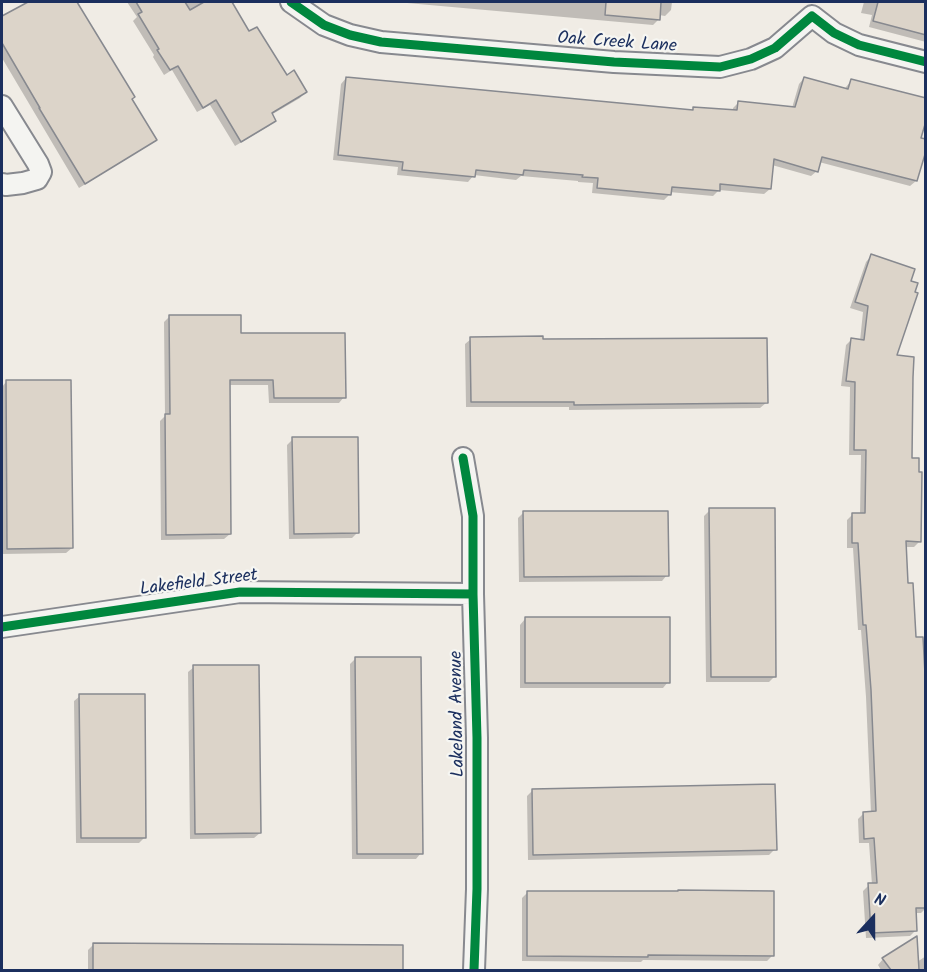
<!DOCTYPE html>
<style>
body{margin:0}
#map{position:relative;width:927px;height:972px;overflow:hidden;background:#f0ece5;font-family:Kalam,sans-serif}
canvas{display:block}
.frame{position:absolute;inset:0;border:3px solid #1b2f5e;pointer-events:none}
.north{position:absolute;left:843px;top:888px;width:60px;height:60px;-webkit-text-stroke:4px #f6f6f2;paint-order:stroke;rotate:21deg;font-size:16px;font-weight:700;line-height:24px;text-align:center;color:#1b2f5e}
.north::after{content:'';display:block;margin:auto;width:21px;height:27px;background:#1b2f5e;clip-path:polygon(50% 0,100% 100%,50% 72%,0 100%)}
</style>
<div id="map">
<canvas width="927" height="972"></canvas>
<div class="frame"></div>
<div class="north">N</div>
</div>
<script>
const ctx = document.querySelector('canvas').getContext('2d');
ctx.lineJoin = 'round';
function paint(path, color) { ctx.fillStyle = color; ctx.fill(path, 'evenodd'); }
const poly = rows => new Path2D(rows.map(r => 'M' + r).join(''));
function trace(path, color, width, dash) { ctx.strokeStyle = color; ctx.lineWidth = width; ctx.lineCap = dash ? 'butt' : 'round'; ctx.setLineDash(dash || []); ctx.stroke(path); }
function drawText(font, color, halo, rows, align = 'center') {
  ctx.font = font + ' Kalam,sans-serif'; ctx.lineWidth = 4.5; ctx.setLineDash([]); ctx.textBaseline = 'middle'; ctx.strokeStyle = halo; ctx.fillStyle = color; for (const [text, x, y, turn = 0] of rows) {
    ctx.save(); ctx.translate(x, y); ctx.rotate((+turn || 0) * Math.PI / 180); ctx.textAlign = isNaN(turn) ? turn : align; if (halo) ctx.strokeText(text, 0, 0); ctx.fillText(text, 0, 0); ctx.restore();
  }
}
const shadow = poly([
 [31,2,76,2,131,99,155,140,149,145,79,188,2,58,2,18],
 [127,2,229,2,249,34,287,77,305,92,300,98,271,115,274,121,269,126,235,146,210,105,197,112,172,70,164,75,153,57,154,55,133,21,137,17],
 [396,2,672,2,671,10,665,16,659,15,658,20,653,25],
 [864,2,926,2,926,42,869,27,872,15,861,13],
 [346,78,691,111,694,108,733,111,733,108,739,102,792,108,799,84,804,78,845,90,846,87,851,81,920,127,916,181,910,186,819,162,817,171,811,176,772,165,770,189,764,194,719,190,713,196,669,192,669,195,664,200,592,193,593,183,578,182,578,181,521,176,516,180,474,175,468,182,397,175,398,167,333,160,341,84],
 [871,256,895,356,910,459,920,541,914,547,905,547,926,908,921,913,914,913,915,931,910,936,866,938,863,891,869,885,872,885,869,843,859,843,858,819,863,814,871,813,866,697,861,630,858,630,853,548,847,548,847,520,853,514,860,515,861,455,849,455,850,387,841,386,846,345,851,340,860,341,863,312,850,308,866,262],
 [169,317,240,335,344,397,339,403,269,403,268,385,229,385,230,534,224,539,161,540,160,421,165,416,164,322],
 [471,339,541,341,766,403,760,408,569,410,569,407,466,407,465,344],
 [6,382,72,548,66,553,2,554,2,387],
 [293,439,358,532,352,538,289,539,287,445],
 [710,510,775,676,769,682,706,682,704,516],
 [524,512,667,575,662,581,519,582,518,518],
 [525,619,668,682,663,688,520,688,520,625],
 [355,659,421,853,416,859,352,859,350,664],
 [194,667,260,833,254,838,190,839,188,672],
 [80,696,145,837,139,843,76,843,74,701],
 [533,790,775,849,769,855,528,860,527,796],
 [528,892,772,956,767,961,643,960,641,962,522,961,522,898],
 [93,945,402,947,402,970,88,970,88,950],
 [926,956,926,970,880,970,881,970,878,965,883,959,917,962]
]);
const building = poly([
 [28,2,77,2,135,97,132,99,157,140,85,184,39,108,40,108,2,43,2,16,28,2],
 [136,2,185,2,190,10,204,2,232,2,249,31,257,27,287,75,294,70,307,92,272,113,276,121,241,142,216,100,203,108,178,66,170,70,157,50,159,49,138,14,142,12,136,2],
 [606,2,661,2,660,20,605,15,606,2],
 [878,2,926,2,926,35,873,21,878,2],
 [346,77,693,110,693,107,737,110,738,101,795,107,804,77,848,89,851,79,926,98,926,121,921,138,926,139,926,151,917,181,822,157,818,172,774,159,771,189,720,184,720,191,672,187,671,195,597,188,598,178,582,177,583,175,524,170,523,175,476,170,475,177,402,170,403,162,338,155,346,77],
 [871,254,915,269,911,281,918,283,915,292,918,293,897,355,914,357,913,377,912,458,919,458,919,472,922,472,921,542,906,541,908,583,913,583,916,637,923,637,926,692,926,908,916,908,917,931,871,933,868,883,877,883,874,838,864,839,863,812,876,811,871,690,866,625,863,625,858,543,852,543,852,513,865,513,866,450,854,450,855,382,846,381,851,338,864,340,868,306,855,302,871,254],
 [169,315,241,315,241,333,345,333,346,398,274,398,273,380,230,380,231,534,166,535,165,414,170,414,169,315],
 [543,336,543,339,767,338,768,403,574,405,574,402,471,402,470,337,543,336],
 [6,380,71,380,73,548,7,549,6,380],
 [292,437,358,437,359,533,294,534,292,437],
 [709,508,775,508,776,677,711,677,709,508],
 [523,511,668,511,669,576,524,577,523,511],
 [525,617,670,617,670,683,525,683,525,617],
 [355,657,421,657,423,854,357,854,355,657],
 [193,665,259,665,261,833,195,834,193,665],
 [79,694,145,694,146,838,81,838,79,694],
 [775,784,777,850,533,855,532,789,775,784],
 [678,890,774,891,774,956,648,955,648,957,527,956,527,891,678,891,678,890],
 [917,936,919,970,891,970,882,958,917,936],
 [93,943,403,945,403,970,93,970,93,943]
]);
const minor = poly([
 [291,2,324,25,350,35,381,42,614,62,720,67,751,59,775,48,812,16,834,33,859,45,926,62],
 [2,106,38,164,41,172,37,179,23,183,6,185,2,184],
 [463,458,473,516,473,594,477,738,477,889,474,970],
 [2,627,240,592,473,594]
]);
const cycleway = poly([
 [291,2,324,25,350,35,381,42,614,62,720,67,751,59,775,48,812,16,834,33,859,45,926,62],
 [463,458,473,516,473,594,477,738,477,889,474,970],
 [2,627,240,592,473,594]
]);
const streetNames = [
 ["Oak Creek Lane",617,44,4],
 ["Lakefield Street",199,584,-7],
 ["Lakeland Avenue",459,714,-91]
];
paint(shadow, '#0003');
paint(building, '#dcd4c9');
trace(building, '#87898f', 1.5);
trace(minor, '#87898f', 24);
trace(minor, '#f4f4f1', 20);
trace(cycleway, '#00873e', 9);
drawText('18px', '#1b2f5e', '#f6f6f2', streetNames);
</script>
